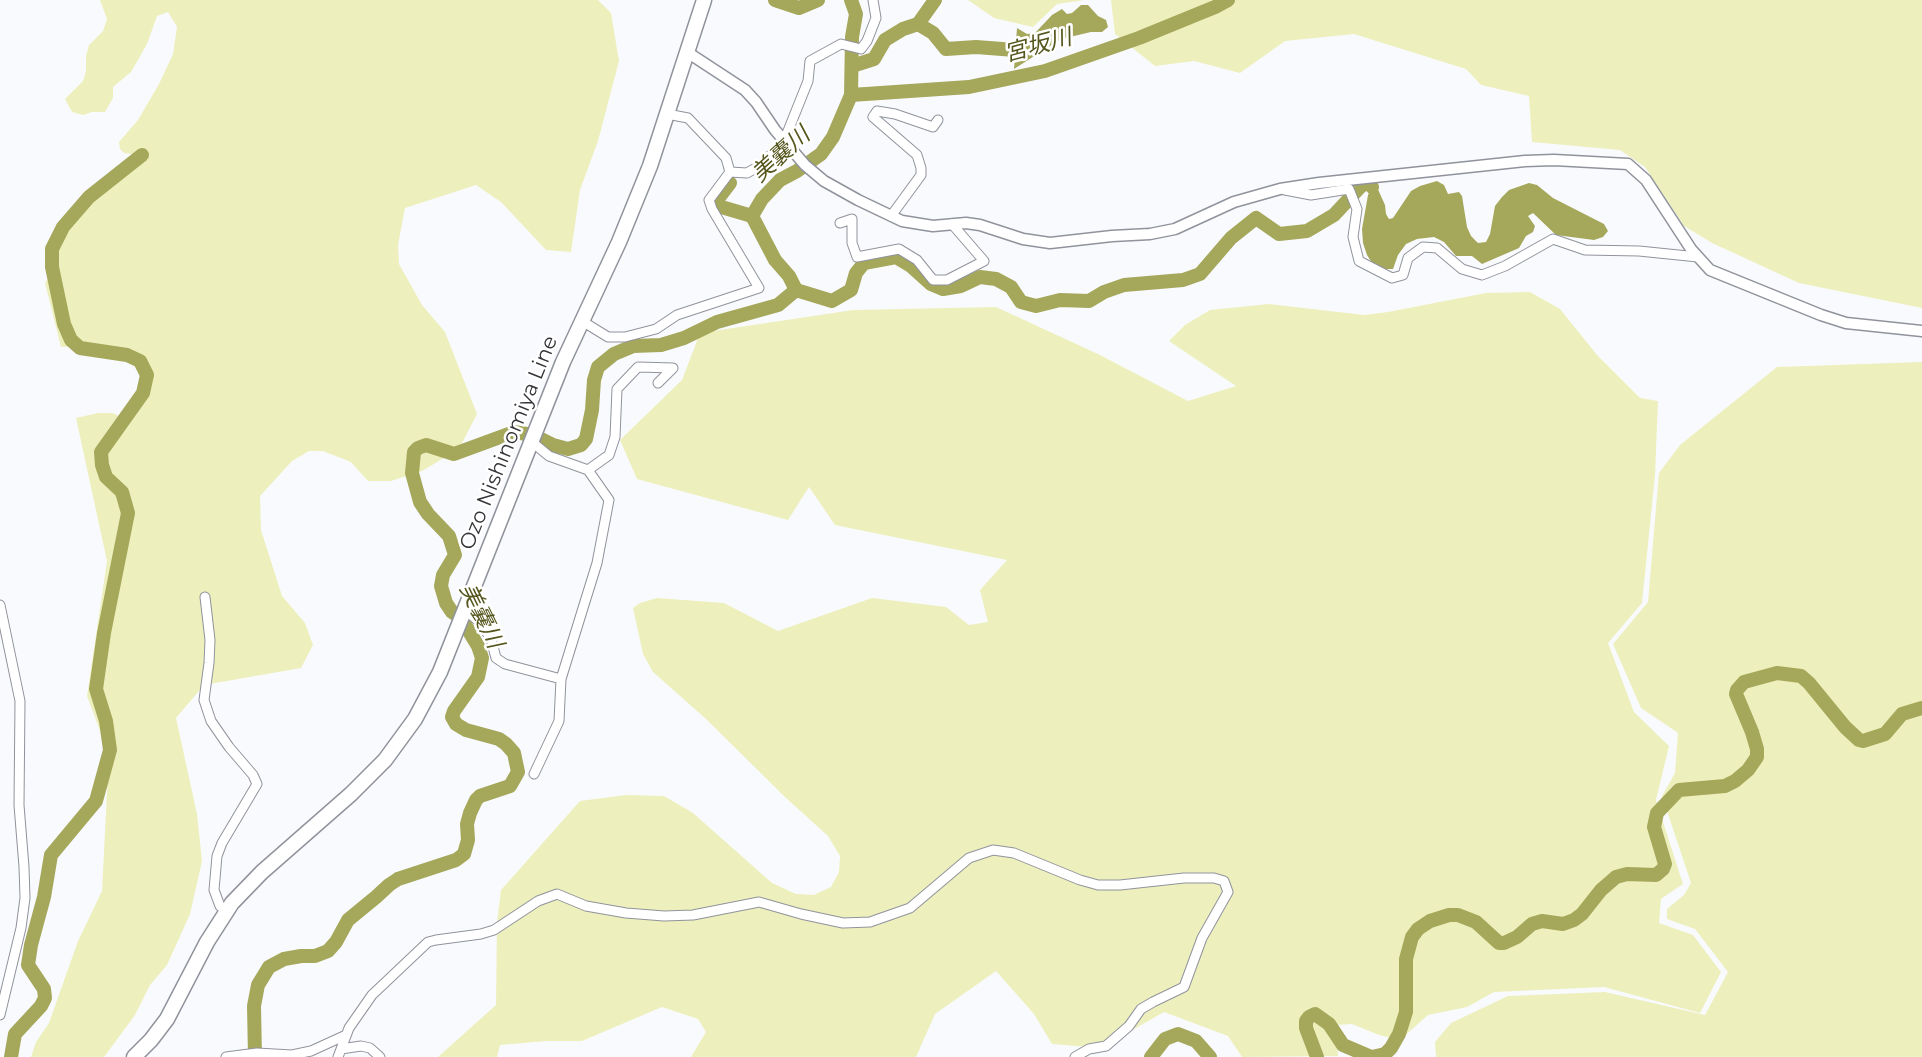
<!DOCTYPE html>
<meta charset="utf-8">
<style>
body{margin:0}
canvas{display:block;background:#f9fafe}
</style>
<canvas width="1922" height="1057"></canvas>
<script>
const ctx = document.querySelector('canvas').getContext('2d');
ctx.lineJoin = 'round';
function paint(path, color) { ctx.fillStyle = color; ctx.fill(path, 'evenodd'); }
const poly = rows => new Path2D(rows.map(r => 'M' + r).join(''));
function trace(path, color, width, dash) { ctx.strokeStyle = color; ctx.lineWidth = width; ctx.lineCap = dash ? 'butt' : 'round'; ctx.setLineDash(dash || []); ctx.stroke(path); }
function drawText(font, color, halo, rows, align = 'center') {
  ctx.font = font + ' Montserrat,"Noto Sans JP",sans-serif'; ctx.lineWidth = 5; ctx.setLineDash([]); ctx.textBaseline = 'middle'; ctx.strokeStyle = halo; ctx.fillStyle = color; for (const [text, x, y, turn = 0] of rows) {
    ctx.save(); ctx.translate(x, y); ctx.rotate((+turn || 0) * Math.PI / 180); ctx.textAlign = isNaN(turn) ? turn : align; if (halo) ctx.strokeText(text, 0, 0); ctx.fillText(text, 0, 0); ctx.restore();
  }
}
const green = poly([
 [100,0,598,0,611,13,619,61,598,141,580,190,571,252,546,250,501,202,476,185,405,208,398,245,399,264,422,305,445,332,477,414,459,449,422,471,391,481,368,481,351,462,323,451,309,451,292,461,260,496,261,530,282,596,305,623,313,645,301,668,204,685,176,718,197,814,202,861,190,914,167,965,150,985,135,1015,104,1057,31,1057,36,1042,49,1023,78,941,102,891,108,772,102,736,87,696,107,561,76,418,98,413,113,413,128,421,144,399,151,375,143,360,129,353,82,346,61,347,45,283,56,266,57,253,71,225,88,206,147,158,148,152,142,150,131,154,124,153,120,149,119,142,138,120,159,84,173,54,177,27,168,12,157,16,147,44,131,72,113,87,113,98,105,112,92,112,83,115,72,112,65,99,83,81,86,71,86,56,89,45,103,31,107,19],
 [968,0,1085,0,1057,4,1033,27,994,18],
 [1111,0,1922,0,1922,308,1799,283,1712,243,1684,226,1645,167,1620,150,1532,142,1529,96,1481,85,1466,69,1354,34,1285,41,1240,73,1194,61,1155,66,1115,34],
 [1530,292,1560,309,1597,355,1640,398,1658,401,1655,475,1642,603,1608,643,1634,712,1669,746,1656,800,1683,884,1661,899,1659,923,1693,935,1721,972,1700,1013,1604,987,1494,992,1467,1007,1428,1015,1400,1040,1379,1035,1352,1024,1336,1025,1338,1056,1242,1057,1228,1036,1164,1012,1101,1048,1052,1044,1034,1014,996,971,935,1014,916,1057,691,1057,706,1032,698,1019,662,1007,582,1041,546,1041,500,1045,497,1057,438,1057,496,1005,497,922,501,890,580,801,626,795,664,796,693,813,772,883,796,894,814,895,831,887,839,872,840,856,828,836,785,797,706,719,653,672,643,654,633,608,640,603,657,598,724,603,778,631,872,598,946,607,969,625,988,622,980,590,1007,560,835,525,809,487,788,520,637,479,620,440,682,380,700,333,853,310,996,307,1100,355,1188,401,1236,386,1169,341,1185,325,1210,310,1269,304,1364,315,1388,312,1486,293],
 [1922,362,1922,1057,1436,1057,1435,1042,1451,1023,1508,996,1605,992,1705,1015,1728,972,1695,929,1667,919,1667,909,1684,895,1691,883,1662,796,1675,773,1678,733,1641,708,1613,644,1648,602,1659,473,1680,445,1777,367]
]);
const water = poly([
 [1081,5,1088,5,1098,16,1106,20,1108,27,1102,32,1091,32,1061,39,1014,69,1017,28,1027,34,1035,33,1052,15,1062,9,1067,14,1072,13],
 [1437,181,1444,185,1448,194,1459,192,1462,196,1467,227,1471,236,1478,243,1486,242,1490,234,1495,206,1502,197,1509,190,1529,183,1537,185,1553,198,1604,224,1608,231,1603,237,1594,240,1556,235,1533,213,1528,216,1535,226,1533,232,1526,236,1519,248,1482,264,1472,256,1456,256,1444,242,1434,237,1417,239,1406,244,1398,255,1393,269,1383,269,1372,263,1367,255,1363,243,1362,229,1368,195,1372,187,1376,185,1385,205,1386,214,1389,219,1393,218,1411,191,1420,186]
]);
const river = poly([
 [775,0,799,8,818,0],
 [918,24,933,33,946,49,976,47,1015,50],
 [852,66,874,59,885,40,903,29,918,24,935,0],
 [851,95,969,87,1045,71,1139,38,1215,7,1228,0],
 [730,183,717,200,718,206,752,216],
 [796,290,832,301,851,290,856,273,864,263,896,257,911,266,931,284,943,289,961,286,980,277,996,279,1011,287,1021,302,1036,306,1060,300,1089,301,1104,292,1124,285,1183,280,1200,274,1231,238,1256,218,1279,234,1307,231,1334,215,1361,186,1369,182,1372,187],
 [11,1057,15,1034,41,1006,45,998,44,989,28,965,31,945,44,897,51,855,96,801,110,750,106,721,96,689,104,633,128,513,122,492,106,477,102,465,101,452,143,393,147,375,140,361,127,355,80,348,71,340,64,324,52,267,52,249,63,227,89,197,142,155],
 [255,1057,254,1006,258,985,269,967,284,959,301,956,315,956,328,951,336,942,348,920,376,897,389,885,398,879,456,860,464,854,468,840,467,824,470,813,476,800,480,796,510,786,518,772,514,753,506,744,499,739,466,730,456,724,452,717,454,711,478,677,482,658,478,646,461,618,452,612,446,603,441,586,443,575,455,555,449,536,428,514,420,502,412,473,414,452,418,448,426,445,454,454,514,432,533,435,553,445,568,449,581,445,586,439,592,410,594,380,598,367,614,354,633,346,661,345,684,338,717,322,778,305,796,290,789,276,775,260,752,216,762,199,780,180,797,171,821,154,833,137,851,95,852,37,856,14,851,0],
 [1151,1057,1165,1039,1178,1034,1196,1041,1210,1057],
 [1317,1057,1306,1028,1306,1021,1309,1017,1315,1014,1329,1024,1343,1045,1371,1057],
 [1372,1057,1385,1054,1391,1048,1399,1034,1406,1012,1406,959,1412,937,1418,929,1430,921,1449,915,1458,915,1476,922,1499,943,1504,943,1517,937,1532,924,1542,921,1563,924,1574,920,1582,914,1601,890,1616,877,1627,874,1656,875,1663,869,1665,864,1654,827,1657,813,1679,790,1725,786,1735,781,1748,770,1757,757,1757,749,1752,732,1736,694,1737,690,1744,682,1777,673,1801,676,1809,683,1845,727,1859,740,1863,741,1885,734,1902,714,1922,708]
]);
const minor = poly([
 [667,114,688,118,726,158,730,172,747,173,761,165,784,141,808,81,810,61,841,44,861,49,867,41,876,18,873,0],
 [1285,190,1311,195,1349,189,1357,209,1353,237,1359,261,1392,278,1403,275,1408,258,1423,247,1437,248,1462,269,1482,275,1505,266,1553,239,1585,250,1639,251,1698,257],
 [891,216,921,175,921,168,917,155,873,117,877,111,895,114,933,127,938,120],
 [840,223,852,219,852,243,857,257,899,249,917,260,933,280,947,280,984,261,952,224],
 [582,321,608,337,625,337,656,329,677,315,759,288,712,209,709,200,730,172],
 [532,442,549,456,588,470,609,500,597,563,561,679,559,721,534,774],
 [588,470,609,455,615,437,617,389,638,367,673,368,658,383],
 [205,597,210,640,209,663,204,700,211,721,229,747,253,775,257,784,222,843,217,856,214,890,220,906,226,911],
 [0,605,20,701,19,805,24,867,25,898,21,928,0,1015],
 [465,610,481,623,491,639,496,658,505,664,561,679],
 [341,1049,361,1046,370,1048,380,1057],
 [226,1057,257,1053,292,1055,311,1051,346,1035],
 [338,1057,349,1028,372,995,428,942,436,940,481,934,494,930,538,901,557,894,586,906,626,913,664,916,693,915,759,902,801,914,843,923,870,922,910,908,969,858,993,850,1014,853,1080,880,1098,885,1120,885,1184,878,1214,878,1224,881,1228,892,1202,938,1184,987,1153,1002,1141,1009,1129,1026,1106,1046,1089,1049,1075,1057]
]);
const tertiary = poly([
 [687,52,745,90,756,102,775,130,805,165,824,181,858,200,902,221,933,226,966,223,980,225,1023,239,1050,243,1112,236,1150,234,1175,229,1234,202,1280,189,1319,183,1525,161,1554,160,1628,164,1646,180,1691,249,1710,270,1821,315,1846,323,1922,331]
]);
const primary = poly([
 [134,1057,151,1040,167,1019,207,942,232,903,262,872,351,794,385,760,415,719,440,672,563,362,619,242,650,166,704,0]
]);
const streetNames = [
 ["Ozo Nishinomiya Line",509,443,-68]
];
const waterNames = [
 ["宮坂川",1038,46,-15],
 ["美嚢川",781,155,-42],
 ["美嚢川",481,616,64]
];
paint(green, '#edf0bc');
paint(water, '#a5a85b');
trace(river, '#a5a85b', 14);
trace(minor, '#91939c', 11);
trace(tertiary, '#91939c', 13);
trace(primary, '#91939c', 17);
trace(minor, '#fff', 9);
trace(tertiary, '#fff', 10);
trace(primary, '#fff', 14);
drawText('21px', '#353539', '#fff', streetNames);
drawText('italic 23px', '#55561d', '#fff', waterNames);
</script>
